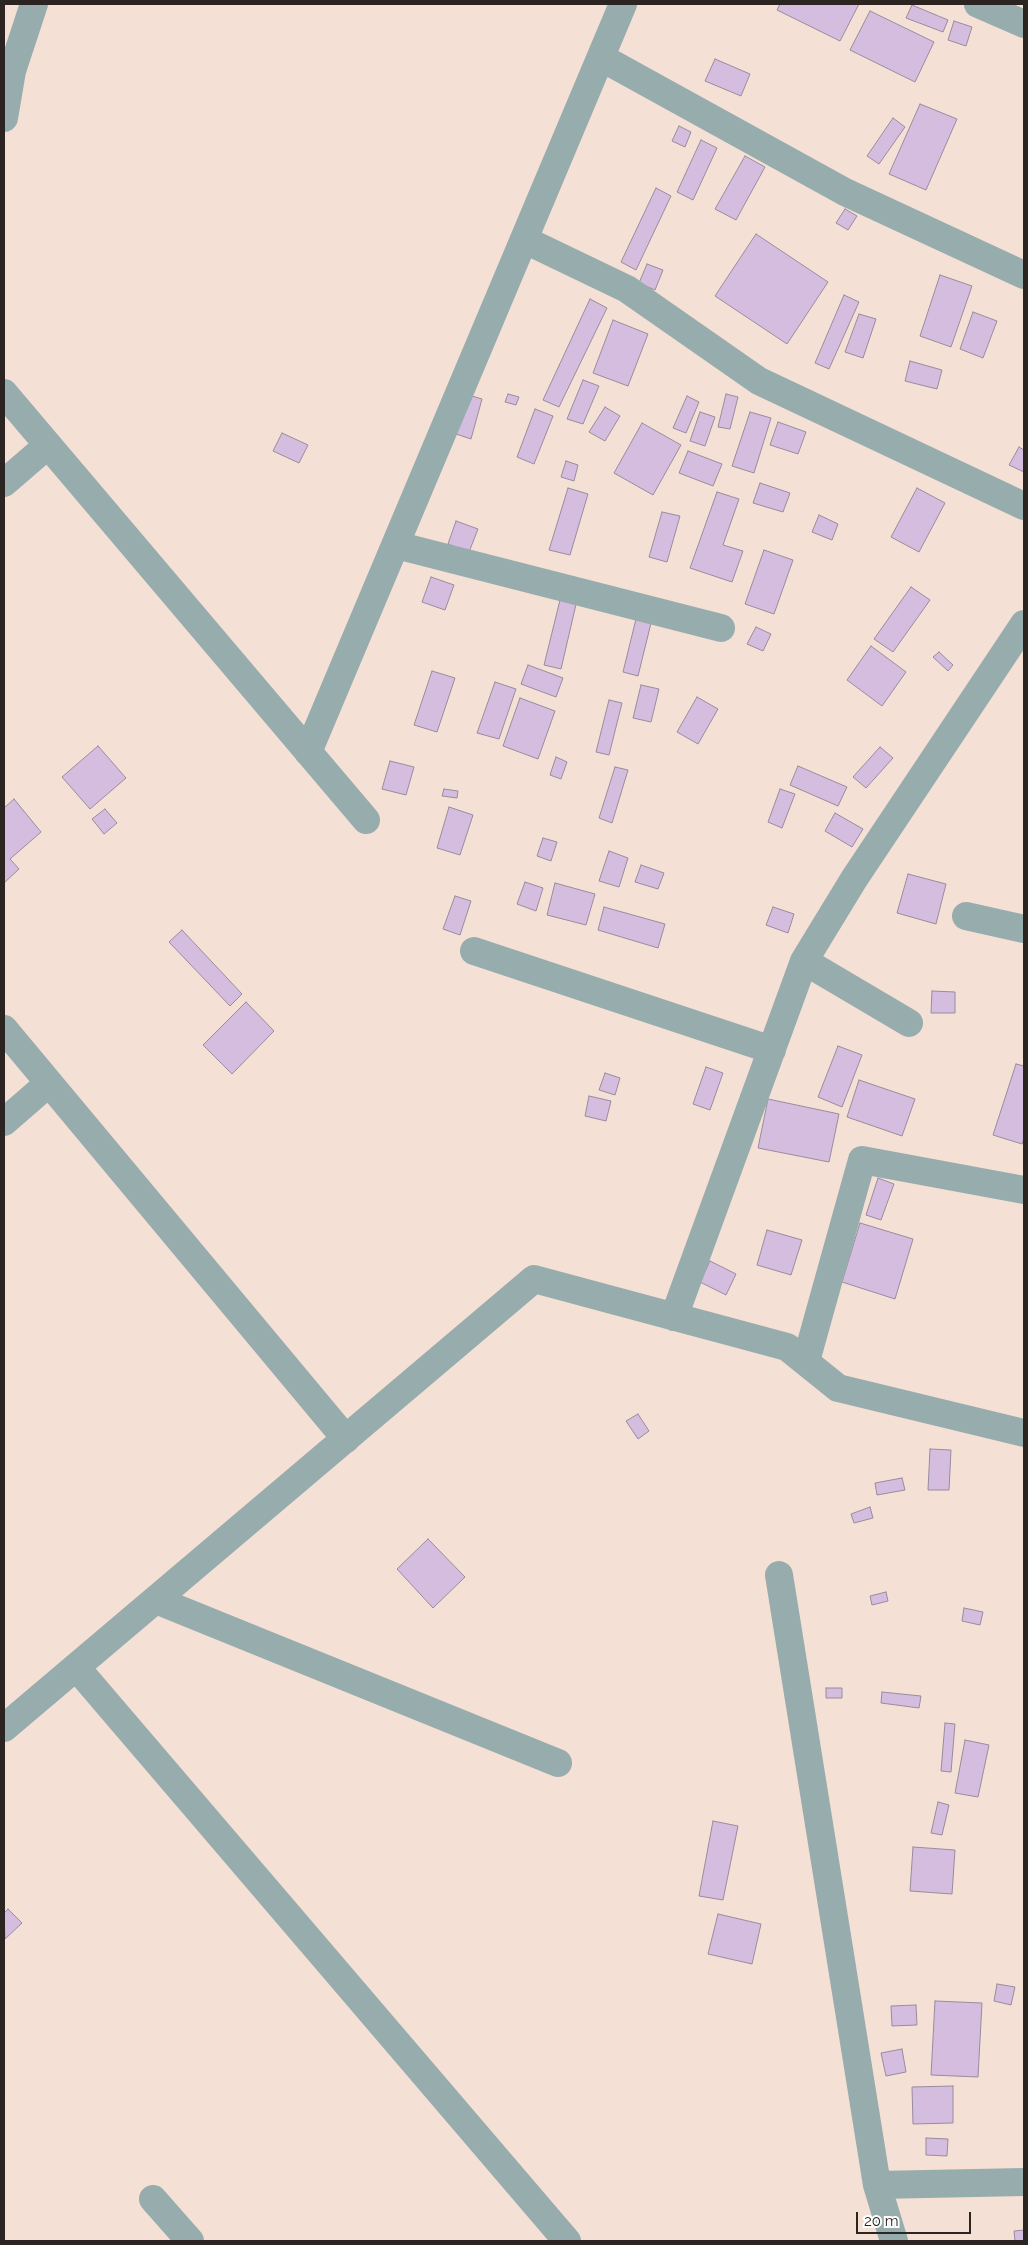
<!DOCTYPE html>
<style>
body{margin:0}
#map{position:relative;width:1028px;height:2245px;overflow:hidden;background:#f5e0d5;font-family:Raleway,sans-serif}
canvas{display:block}
.frame{position:absolute;inset:0;border:5px solid #2c2421;pointer-events:none}
.scale{position:absolute;left:856px;top:2212px;width:115px;height:22px;box-sizing:border-box;border:2px solid #2c2421;border-top:0;padding-left:6px;font-size:15px;line-height:18px;white-space:nowrap;color:#2c2421;-webkit-text-stroke:4px #fff;paint-order:stroke}
</style>
<div id="map">
<canvas width="1028" height="2245"></canvas>
<div class="frame"></div>
<div class="scale">20 m</div>
</div>
<script>
const ctx = document.querySelector('canvas').getContext('2d');
ctx.lineJoin = 'round';
function paint(path, color) { ctx.fillStyle = color; ctx.fill(path, 'evenodd'); }
const poly = rows => new Path2D(rows.map(r => 'M' + r).join(''));
function trace(path, color, width, dash) { ctx.strokeStyle = color; ctx.lineWidth = width; ctx.lineCap = dash ? 'butt' : 'round'; ctx.setLineDash(dash || []); ctx.stroke(path); }
const building = poly([
 [780,4,859,4,840,41,777,10,780,4],
 [912,5,948,20,943,32,906,18,912,5],
 [870,11,934,42,915,82,850,50,870,11],
 [954,21,972,27,966,46,948,40,954,21],
 [715,59,750,74,741,96,705,81,715,59],
 [920,104,957,119,926,190,889,174,920,104],
 [893,118,905,127,879,164,867,156,893,118],
 [679,126,691,132,685,147,672,141,679,126],
 [701,140,717,148,693,200,677,192,701,140],
 [745,156,765,167,736,220,715,209,745,156],
 [656,188,671,196,636,270,621,262,656,188],
 [845,209,857,216,848,230,836,223,845,209],
 [756,234,828,282,787,344,715,296,756,234],
 [647,264,663,270,655,290,639,283,647,264],
 [940,275,972,286,951,347,920,336,940,275],
 [844,295,859,302,829,369,815,363,844,295],
 [590,299,607,308,559,407,543,400,590,299],
 [973,312,997,321,983,358,960,349,973,312],
 [859,314,876,319,863,358,845,352,859,314],
 [613,320,648,334,628,386,593,373,613,320],
 [910,361,942,370,937,389,905,381,910,361],
 [583,380,599,386,583,424,567,419,583,380],
 [465,394,482,399,471,439,453,433,465,394],
 [508,394,519,397,516,405,505,402,508,394],
 [726,394,738,397,730,429,718,427,726,394],
 [687,396,699,402,686,433,673,428,687,396],
 [605,407,620,416,605,441,589,432,605,407],
 [535,409,553,416,534,464,517,457,535,409],
 [700,412,715,417,705,446,690,441,700,412],
 [750,412,771,418,754,473,732,466,750,412],
 [778,422,806,432,798,454,770,445,778,422],
 [642,423,681,445,653,495,614,473,642,423],
 [282,433,308,445,299,463,273,451,282,433],
 [1019,447,1024,450,1024,472,1009,465,1019,447],
 [688,451,722,464,713,486,679,473,688,451],
 [566,461,578,465,574,481,561,477,566,461],
 [760,483,790,493,783,512,753,503,760,483],
 [568,488,588,494,570,555,549,550,568,488],
 [917,488,945,503,919,552,891,537,917,488],
 [717,492,739,499,723,545,743,551,732,582,690,568,717,492],
 [662,512,680,516,667,562,649,557,662,512],
 [819,515,838,524,832,540,812,532,819,515],
 [456,521,478,529,469,552,448,544,456,521],
 [764,550,793,560,774,614,745,604,764,550],
 [431,577,454,585,445,610,422,602,431,577],
 [911,587,930,600,893,652,874,639,911,587],
 [561,596,577,600,561,669,544,665,561,596],
 [637,615,652,619,638,676,623,672,637,615],
 [756,627,771,634,763,651,747,644,756,627],
 [871,646,906,672,882,706,847,680,871,646],
 [939,652,953,665,948,671,933,657,939,652],
 [528,665,563,678,556,697,521,684,528,665],
 [432,671,455,678,437,732,414,725,432,671],
 [495,682,516,689,499,739,477,733,495,682],
 [641,685,659,689,651,722,633,718,641,685],
 [697,697,718,709,698,744,677,732,697,697],
 [520,698,555,711,538,759,503,746,520,698],
 [609,700,622,703,609,755,596,752,609,700],
 [98,746,126,778,90,809,62,777,98,746],
 [880,747,893,758,866,788,853,777,880,747],
 [556,757,567,762,561,779,550,775,556,757],
 [390,761,414,767,406,795,382,789,390,761],
 [798,766,847,787,838,806,790,785,798,766],
 [615,767,628,770,612,823,599,818,615,767],
 [444,789,458,791,457,798,442,796,444,789],
 [780,789,795,794,782,828,768,822,780,789],
 [14,799,41,832,10,859,19,869,4,883,4,808,14,799],
 [449,807,473,815,460,855,437,848,449,807],
 [105,809,117,823,104,834,92,819,105,809],
 [835,813,863,829,852,847,825,831,835,813],
 [543,838,557,842,551,861,537,856,543,838],
 [609,851,628,858,619,887,599,881,609,851],
 [641,865,664,873,658,889,635,882,641,865],
 [908,874,946,884,936,924,897,913,908,874],
 [525,882,543,888,536,911,517,904,525,882],
 [555,883,595,894,586,925,547,915,555,883],
 [455,896,471,901,460,935,443,929,455,896],
 [604,907,665,924,658,948,598,930,604,907],
 [773,907,794,914,788,933,766,925,773,907],
 [182,930,242,994,230,1006,169,942,182,930],
 [932,991,955,992,955,1013,931,1013,932,991],
 [246,1002,274,1031,232,1074,203,1045,246,1002],
 [838,1046,862,1055,842,1107,818,1097,838,1046],
 [1016,1064,1024,1066,1024,1138,1022,1144,993,1135,1016,1064],
 [706,1067,723,1073,710,1110,693,1104,706,1067],
 [605,1073,620,1078,615,1095,599,1090,605,1073],
 [859,1080,915,1099,902,1136,847,1117,859,1080],
 [589,1096,611,1101,606,1121,585,1116,589,1096],
 [768,1099,839,1114,829,1162,758,1148,768,1099],
 [878,1178,894,1184,881,1220,866,1215,878,1178],
 [860,1223,913,1239,895,1299,842,1282,860,1223],
 [767,1230,802,1240,791,1275,757,1265,767,1230],
 [710,1261,736,1274,726,1295,700,1282,710,1261],
 [638,1414,649,1431,638,1439,626,1421,638,1414],
 [930,1449,951,1450,949,1490,928,1490,930,1449],
 [902,1478,905,1490,877,1495,875,1483,902,1478],
 [870,1507,873,1518,854,1523,851,1514,870,1507],
 [428,1539,465,1577,433,1608,397,1569,428,1539],
 [886,1592,888,1601,872,1605,870,1596,886,1592],
 [964,1608,983,1612,980,1625,962,1621,964,1608],
 [826,1688,842,1688,842,1698,826,1698,826,1688],
 [882,1692,921,1696,919,1708,881,1703,882,1692],
 [945,1723,955,1724,951,1772,941,1771,945,1723],
 [965,1740,989,1745,978,1797,955,1793,965,1740],
 [938,1802,949,1805,942,1835,931,1833,938,1802],
 [713,1821,738,1826,723,1900,699,1896,713,1821],
 [913,1847,955,1850,952,1894,910,1891,913,1847],
 [8,1909,22,1923,5,1939,4,1913,8,1909],
 [718,1914,761,1924,752,1964,708,1954,718,1914],
 [997,1984,1015,1987,1011,2005,994,2001,997,1984],
 [935,2001,982,2003,978,2077,931,2075,935,2001],
 [916,2005,917,2025,892,2026,891,2006,916,2005],
 [902,2049,906,2072,886,2076,881,2053,902,2049],
 [953,2086,953,2123,913,2124,912,2087,953,2086],
 [926,2138,948,2139,947,2156,926,2155,926,2138],
 [1024,2230,1024,2241,1015,2241,1014,2231,1024,2230]
]);
const minor = poly([
 [978,4,1024,24],
 [602,58,845,192,1024,275],
 [4,118,12,71,34,4],
 [525,240,627,289,759,381,1024,506],
 [4,393,366,820],
 [4,483,48,445],
 [396,545,721,628],
 [308,752,623,4],
 [966,916,1024,929],
 [474,951,772,1050],
 [804,961,909,1023],
 [4,1029,346,1439],
 [4,1122,49,1083],
 [674,1317,804,961,854,879,1024,624],
 [806,1361,862,1160,1024,1190],
 [779,1575,877,2185,894,2241],
 [156,1600,558,1763],
 [76,1667,567,2241],
 [4,1728,534,1279,787,1347,838,1388,1024,1433],
 [877,2185,1024,2182],
 [153,2199,190,2241]
]);
paint(building, '#d4bddf');
trace(building, '#978c9c', 1);
trace(minor, '#97acad', 28);
</script>
